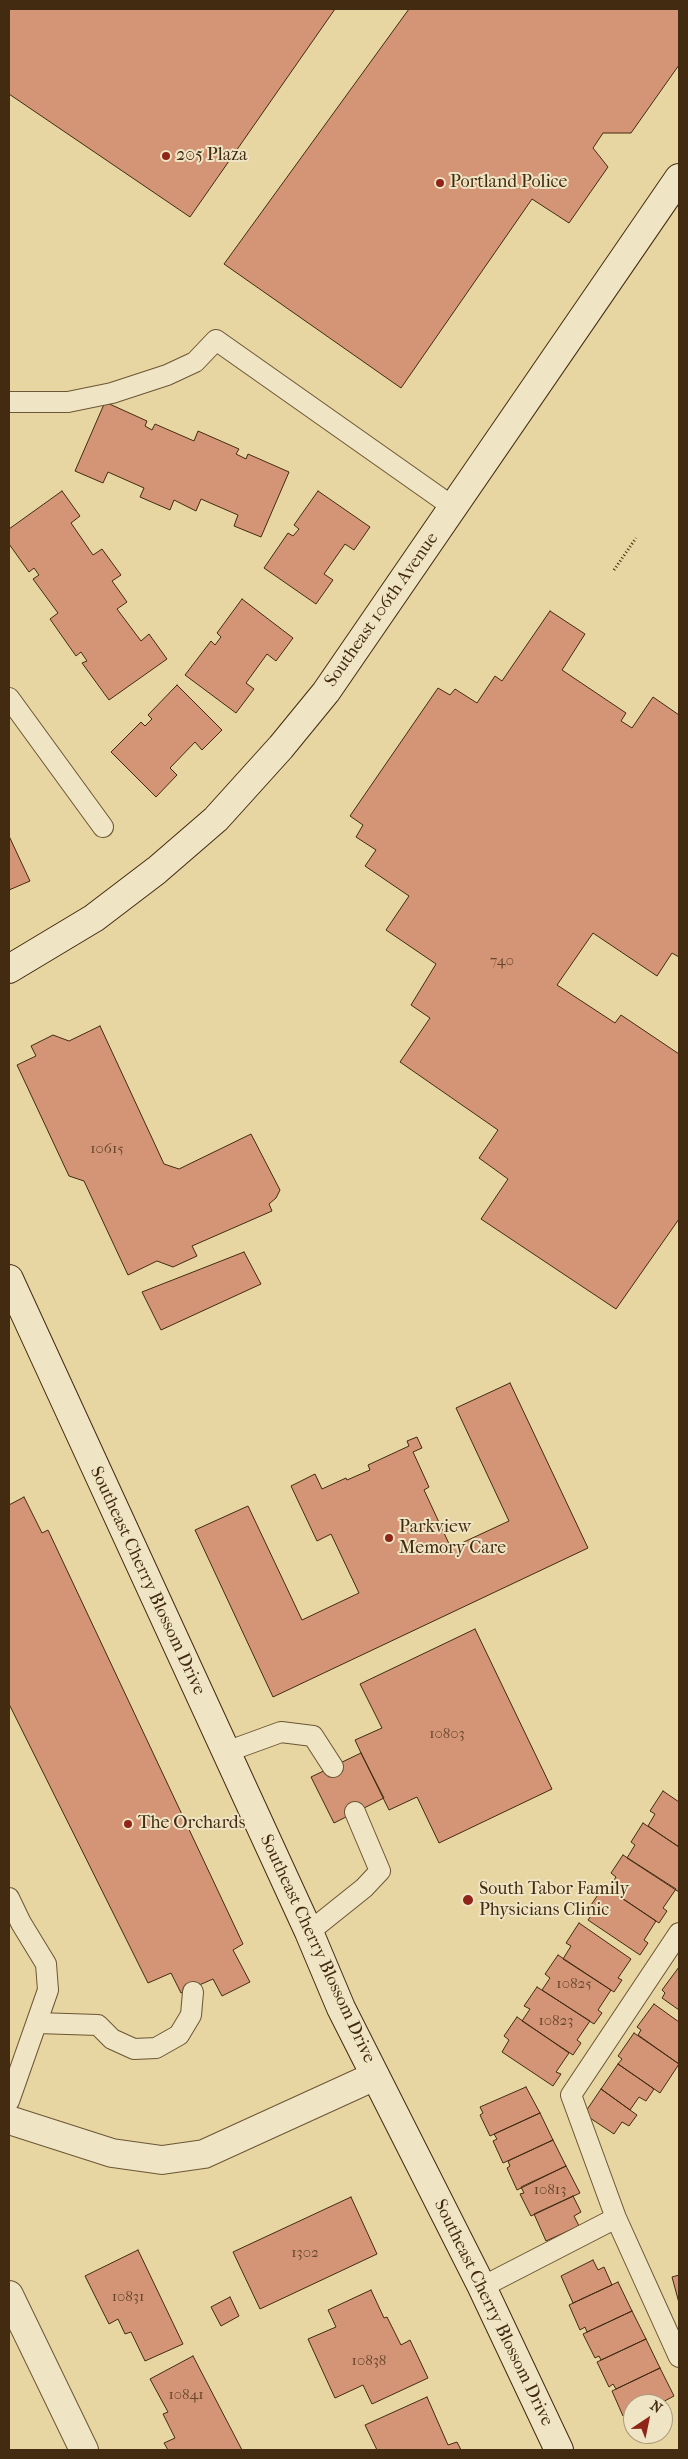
<!DOCTYPE html>
<style>
body{margin:0}
#map{position:relative;width:688px;height:2459px;overflow:hidden;background:#e7d5a2;font-family:"IM FELL French Canon",serif}
canvas{display:block}
.frame{position:absolute;inset:0;border:10px solid #422b11;pointer-events:none}
.north{position:absolute;left:623px;top:2394px;width:50px;height:50px;box-sizing:border-box;background:#efe4c3;border:1px solid #aa9a7c;border-radius:50%;rotate:34deg;font-size:14px;font-weight:700;line-height:20px;text-align:center;color:#422b11}
.north::after{content:'';display:block;margin:auto;width:18px;height:22px;background:#8f2418;clip-path:polygon(50% 0,100% 100%,50% 72%,0 100%)}
</style>
<div id="map">
<canvas width="688" height="2459"></canvas>
<div class="frame"></div>
<div class="north">N</div>
</div>
<script>
const ctx = document.querySelector('canvas').getContext('2d');
ctx.lineJoin = 'round';
function paint(path, color) { ctx.fillStyle = color; ctx.fill(path, 'evenodd'); }
const poly = rows => new Path2D(rows.map(r => 'M' + r).join(''));
function trace(path, color, width, dash) { ctx.strokeStyle = color; ctx.lineWidth = width; ctx.lineCap = dash ? 'butt' : 'round'; ctx.setLineDash(dash || []); ctx.stroke(path); }
function drawText(font, color, halo, rows, align = 'center') {
  ctx.font = font + ' "IM FELL French Canon",serif'; ctx.lineWidth = 4; ctx.setLineDash([]); ctx.textBaseline = 'middle'; ctx.strokeStyle = halo; ctx.fillStyle = color; for (const [text, x, y, turn = 0] of rows) {
    ctx.save(); ctx.translate(x, y); ctx.rotate((+turn || 0) * Math.PI / 180); ctx.textAlign = isNaN(turn) ? turn : align; if (halo) ctx.strokeText(text, 0, 0); ctx.fillText(text, 0, 0); ctx.restore();
  }
}
const building = poly([
 [9,9,335,9,190,217,9,94,9,9],
 [409,9,679,9,679,65,631,133,603,133,593,148,608,167,569,223,532,199,401,388,224,264,409,9],
 [105,402,147,421,145,426,152,430,155,424,194,441,198,431,239,449,236,454,246,459,248,454,289,472,261,537,234,526,238,515,201,499,196,511,174,500,170,510,140,497,144,488,108,472,103,483,75,471,105,402],
 [62,491,80,516,71,523,93,555,102,549,121,575,112,581,127,602,117,609,141,641,149,634,167,659,109,700,82,663,87,661,81,652,76,656,50,619,58,613,33,579,39,575,34,568,29,572,9,544,9,529,62,491],
 [318,491,370,527,354,550,345,544,324,574,333,580,316,604,264,568,288,533,293,536,299,529,294,525,318,491],
 [242,599,293,638,276,661,267,654,246,683,254,689,236,713,185,675,211,641,215,645,221,637,217,633,242,599],
 [550,611,585,634,562,670,626,713,621,721,632,728,653,697,679,715,679,957,672,953,657,976,593,933,557,985,615,1023,621,1015,679,1054,679,1219,616,1309,481,1219,508,1179,479,1158,498,1130,400,1062,430,1018,411,1005,436,964,386,930,409,896,365,866,376,850,356,837,363,825,350,816,438,688,450,695,455,689,477,703,495,676,502,681,550,611],
 [177,685,222,730,202,750,195,742,170,768,177,775,156,797,111,752,141,722,145,726,152,719,148,715,177,685],
 [9,836,30,881,9,890,9,836],
 [100,1026,164,1164,179,1169,251,1134,280,1190,276,1198,269,1204,272,1211,192,1246,197,1256,173,1267,157,1261,128,1275,84,1181,69,1176,17,1065,36,1056,31,1046,53,1035,69,1041,100,1026],
 [244,1252,261,1284,161,1330,142,1292,244,1252],
 [510,1383,588,1548,273,1697,195,1530,248,1506,302,1620,359,1593,331,1534,317,1541,291,1486,315,1474,322,1489,346,1478,347,1480,370,1470,368,1465,409,1446,407,1441,417,1437,422,1448,413,1452,429,1487,424,1490,451,1548,509,1521,456,1408,510,1383],
 [24,1497,42,1533,48,1530,243,1944,233,1950,250,1982,222,1996,213,1979,181,1993,171,1973,148,1983,9,1704,9,1505,24,1497],
 [475,1629,552,1789,439,1843,417,1797,389,1810,361,1753,355,1740,382,1728,360,1684,475,1629],
 [361,1753,384,1798,334,1823,311,1777,361,1753],
 [663,1791,679,1802,679,1847,648,1826,655,1814,650,1811,663,1791],
 [643,1823,679,1847,679,1892,627,1858,635,1845,631,1842,643,1823],
 [623,1855,676,1889,663,1908,667,1911,659,1923,608,1889,616,1877,611,1873,623,1855],
 [604,1886,656,1921,644,1940,648,1943,640,1955,588,1920,596,1909,591,1905,604,1886],
 [579,1923,631,1959,618,1978,622,1980,614,1992,563,1959,571,1946,566,1943,579,1923],
 [558,1955,611,1990,598,2010,602,2013,594,2024,542,1990,550,1978,545,1974,558,1955],
 [679,1967,679,2010,662,1998,665,1993,662,1990,679,1967],
 [537,1987,590,2021,577,2040,581,2043,573,2055,522,2021,530,2009,524,2006,537,1987],
 [654,2004,679,2022,679,2064,638,2035,641,2030,637,2027,654,2004],
 [517,2017,569,2053,556,2072,561,2074,553,2086,502,2052,509,2040,504,2036,517,2017],
 [634,2033,679,2064,660,2093,618,2064,622,2059,618,2056,634,2033],
 [618,2064,654,2089,646,2101,639,2097,630,2110,601,2089,618,2064],
 [526,2087,540,2113,490,2136,480,2115,483,2113,480,2107,526,2087],
 [601,2089,637,2115,629,2126,622,2122,614,2134,584,2114,601,2089],
 [540,2113,553,2140,503,2163,493,2141,497,2139,494,2134,540,2113],
 [553,2140,566,2166,517,2190,507,2168,510,2166,508,2161,553,2140],
 [566,2166,580,2193,531,2216,520,2194,524,2193,521,2187,566,2166],
 [573,2196,581,2212,574,2216,579,2226,546,2241,534,2214,573,2196],
 [351,2197,377,2254,260,2309,233,2252,351,2197],
 [138,2250,183,2344,145,2361,131,2332,125,2334,118,2319,109,2324,85,2276,138,2250],
 [593,2260,598,2270,604,2267,612,2285,573,2303,561,2276,593,2260],
 [679,2275,679,2303,672,2277,679,2275],
 [618,2282,632,2311,587,2332,585,2327,580,2330,569,2305,618,2282],
 [371,2290,384,2318,387,2317,401,2345,410,2340,428,2378,372,2404,363,2385,335,2398,308,2339,336,2327,328,2310,371,2290],
 [230,2297,239,2316,221,2326,211,2307,230,2297],
 [632,2311,646,2339,601,2360,599,2356,595,2358,583,2334,632,2311],
 [646,2339,660,2368,616,2389,613,2384,609,2387,597,2362,646,2339],
 [193,2356,242,2450,168,2450,164,2443,175,2438,163,2414,168,2412,150,2379,193,2356],
 [660,2368,674,2396,659,2404,633,2404,633,2417,630,2418,627,2413,623,2416,612,2391,660,2368],
 [427,2397,448,2445,457,2442,461,2450,377,2450,365,2425,427,2397]
]);
const path = poly([
 [614,570,636,538]
]);
const lane = poly([
 [9,402,68,402,112,393,167,375,195,362,216,340,453,507],
 [9,698,103,827],
 [226,1752,281,1732,313,1736,333,1767],
 [9,1898,21,1923,46,1964,48,1990,9,2101],
 [309,1932,364,1888,380,1871,355,1812],
 [679,1933,571,2095,616,2218,679,2357],
 [37,2023,98,2025,112,2039,134,2049,156,2048,179,2035,191,2015,193,1992],
 [482,2287,616,2218]
]);
const street = poly([
 [9,2120,112,2153,162,2160,204,2154,375,2076],
 [9,2295,84,2450]
]);
const secondary = poly([
 [9,969,94,918,157,870,216,819,281,747,326,692,679,178],
 [9,1279,309,1932,341,2008,482,2287,559,2450]
]);
const markers = [
 [166,156,5,"#8f2418"],
 [440,183,5,"#8f2418"],
 [389,1538,5,"#8f2418"],
 [128,1824,5,"#8f2418"],
 [468,1900,6,"#8f2418"]
];
const numberNames = [
 ["740",502,961],
 ["10615",107,1149],
 ["10803",447,1734],
 ["10825",574,1984],
 ["10823",556,2021],
 ["10813",550,2190],
 ["1302",305,2253],
 ["10831",128,2297],
 ["10838",369,2361],
 ["10841",186,2395]
];
const poiNames = [
 ["205 Plaza",176,156],
 ["Portland Police",450,183],
 ["Parkview",399,1528],
 ["Memory Care",399,1549],
 ["The Orchards",138,1824],
 ["South Tabor Family",479,1890],
 ["Physicians Clinic",479,1911]
];
const streetNames = [
 ["Southeast 106th Avenue",382,610,-55],
 ["Southeast Cherry Blossom Drive",147,1581,65],
 ["Southeast Cherry Blossom Drive",317,1949,65],
 ["Southeast Cherry Blossom Drive",493,2313,64]
];
paint(building, '#d49577');
trace(building, '#422b11', 1);
trace(lane, '#6b5635', 22);
trace(street, '#6b5635', 30);
trace(secondary, '#422b11', 30);
trace(path, '#422b11', 3, [1, 2.5]);
trace(lane, '#efe4c3', 20);
trace(street, '#efe4c3', 28);
trace(secondary, '#efe4c3', 28);
for (const [x, y, r, color] of markers) { const dot = new Path2D(); dot.arc(x, y, r, 0, 2 * Math.PI); ctx.fillStyle = color; ctx.fill(dot); trace(dot, '#efe4c3', 2); }
drawText('15px', '#66462a', null, numberNames);
drawText('18px', '#422b11', '#efe4c3', poiNames, 'left');
drawText('18px', '#422b11', '#efe4c3', streetNames);
</script>
